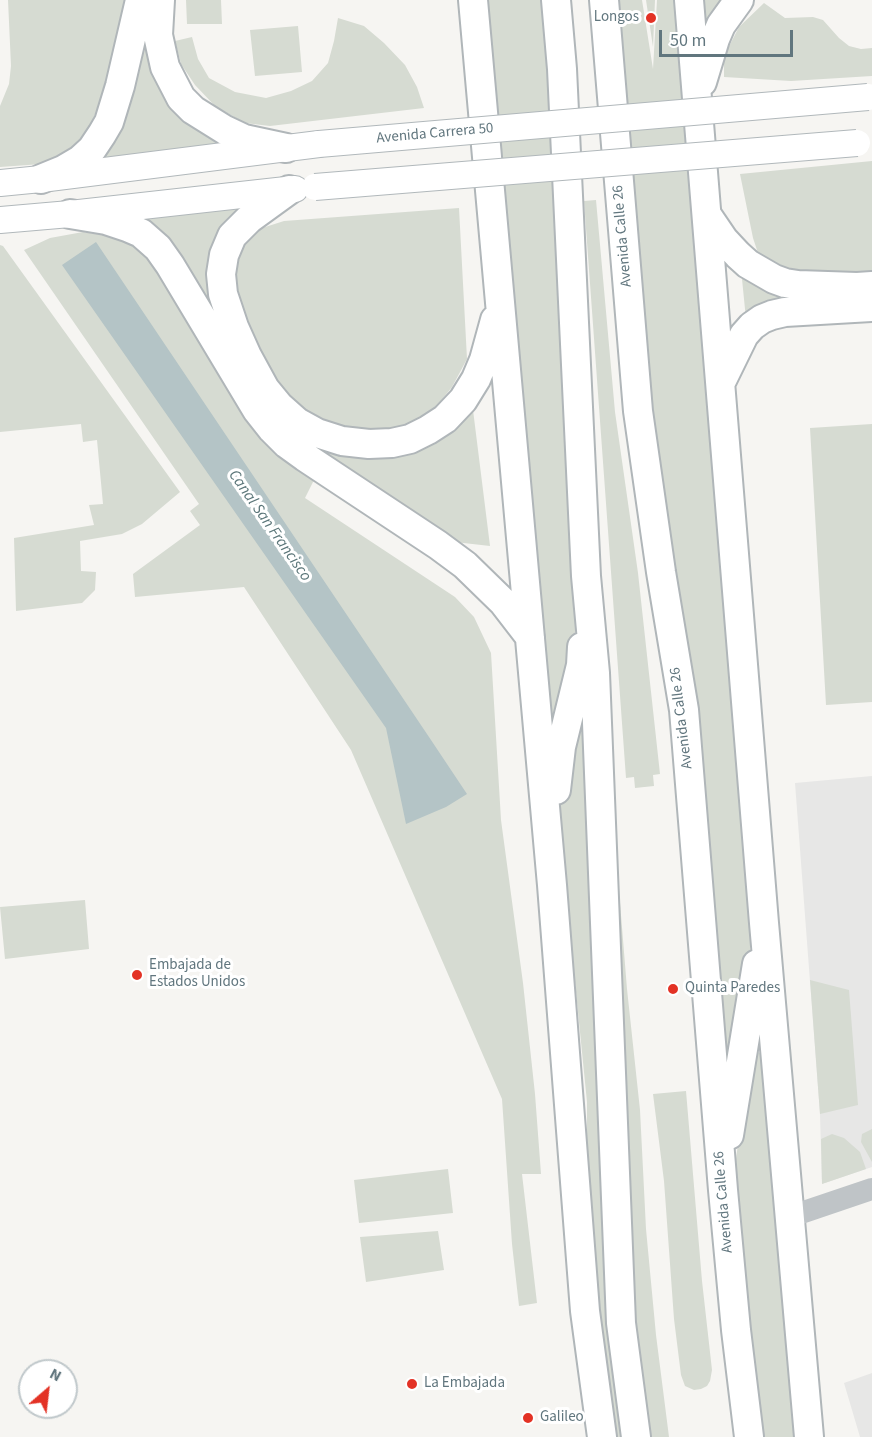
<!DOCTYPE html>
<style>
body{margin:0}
#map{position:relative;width:872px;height:1437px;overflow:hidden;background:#f6f5f2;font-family:"Source Sans 3",sans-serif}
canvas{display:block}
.north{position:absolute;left:18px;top:1359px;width:60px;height:60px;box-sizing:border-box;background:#fff;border:2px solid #c0c8cb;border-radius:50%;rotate:28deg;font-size:16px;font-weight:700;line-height:24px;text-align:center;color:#61767e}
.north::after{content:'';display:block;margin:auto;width:21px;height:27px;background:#e33225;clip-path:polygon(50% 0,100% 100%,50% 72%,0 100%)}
.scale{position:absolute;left:659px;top:30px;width:134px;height:27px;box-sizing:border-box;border:3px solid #61767e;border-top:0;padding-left:8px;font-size:18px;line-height:21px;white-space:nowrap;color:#61767e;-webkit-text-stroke:4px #fff;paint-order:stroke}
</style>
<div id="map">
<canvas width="872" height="1437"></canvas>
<div class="north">N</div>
<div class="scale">50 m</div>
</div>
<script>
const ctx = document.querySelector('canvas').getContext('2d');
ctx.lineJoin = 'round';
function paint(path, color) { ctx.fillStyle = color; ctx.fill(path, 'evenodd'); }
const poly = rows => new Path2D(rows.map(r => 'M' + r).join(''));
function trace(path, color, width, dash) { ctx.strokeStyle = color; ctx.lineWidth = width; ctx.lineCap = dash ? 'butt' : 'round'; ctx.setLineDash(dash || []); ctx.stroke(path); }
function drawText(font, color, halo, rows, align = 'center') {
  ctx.font = font + ' "Source Sans 3",sans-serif'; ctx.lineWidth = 6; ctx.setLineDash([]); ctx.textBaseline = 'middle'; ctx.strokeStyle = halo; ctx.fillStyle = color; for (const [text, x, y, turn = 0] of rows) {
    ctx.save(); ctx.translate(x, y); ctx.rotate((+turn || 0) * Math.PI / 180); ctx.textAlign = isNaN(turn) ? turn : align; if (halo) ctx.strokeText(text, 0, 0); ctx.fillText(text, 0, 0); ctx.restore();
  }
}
const built = poly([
 [872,776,872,1167,822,1184,820,1114,795,783],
 [872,1373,872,1437,860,1437,844,1383]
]);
const green = poly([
 [8,0,126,0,106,85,90,127,82,137,66,152,42,164,0,167,0,106,9,84,11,66],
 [148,0,148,42,230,145,96,160],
 [186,0,221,0,222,24,187,24],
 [488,0,548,0,576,577,575,641,544,755],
 [615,0,642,0,653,69,657,0,677,0,690,187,700,312,718,491,750,907,750,953,726,1092,657,451,637,287],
 [646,0,655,0,653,47],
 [699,0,723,0,712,13,702,35],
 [764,3,785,18,813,17,823,20,839,38,849,46,861,49,872,48,872,76,791,81,724,77,724,56,739,27],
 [338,18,364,26,384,43,405,65,417,87,424,108,270,126,245,123,215,106,195,85,181,64,175,41,192,37,198,59,209,78,235,92,266,98,291,91,312,81,328,63,334,41],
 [298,26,302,72,255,76,250,30],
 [872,161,872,279,782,274,759,256,753,238,740,174],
 [596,200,615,412,638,573,660,774,653,775,654,786,635,788,634,777,626,778,584,201],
 [250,205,225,232,256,384,372,451,472,402,490,546,446,541,286,433,141,217],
 [459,208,467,359,452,387,432,412,405,429,369,435,331,429,301,410,274,385,236,302,234,276,241,247,259,229,284,221],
 [83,232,118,237,141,246,315,478,305,498,455,597,474,617,491,653,501,820,523,983,535,1094,541,1174,522,1174,537,1303,519,1306,512,1244,502,1099,351,750,244,587,135,597,133,574,200,525,190,511,199,504,24,250,50,238],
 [0,245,3,246,180,492,142,524,122,534,80,541,81,571,96,572,95,590,82,603,16,611,14,538,94,525,89,505,103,504,97,440,83,442,81,424,0,432],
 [741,269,829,292,746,319],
 [872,424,872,702,826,705,810,428],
 [585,690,629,1437,610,1437,587,1226,587,1102,563,862,560,804,570,746],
 [609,877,618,878,627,989,640,1110,646,1229,656,1335,669,1437,646,1437,632,1345],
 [85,900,89,949,5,959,0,907],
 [810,980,849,990,858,1105,820,1114],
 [753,1052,758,1052,762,1054,798,1437,758,1437,737,1269,736,1158,751,1058],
 [686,1091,702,1281,712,1370,710,1381,707,1386,701,1389,694,1390,685,1386,681,1375,674,1319,664,1181,653,1094],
 [872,1129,872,1162,861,1142,862,1134],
 [832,1134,844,1138,860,1152,866,1169,822,1184,821,1139],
 [448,1169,453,1213,359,1223,354,1180],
 [438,1231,444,1270,366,1282,360,1237]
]);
const water = poly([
 [96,242,429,737,467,794,446,807,406,824,386,728,62,265]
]);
const tertiary = poly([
 [789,1217,872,1189]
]);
const secondary = poly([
 [0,183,41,179,319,144],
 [0,220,70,214,295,189]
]);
const primary = poly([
 [160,0,158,35,165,67,181,98,193,110,225,130,244,139,286,148],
 [473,0,552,885,585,1311,602,1437],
 [556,0,562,69,586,576,595,673,621,1323,636,1437],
 [604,0,638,411,661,572,684,710,723,1190,736,1330,749,1437],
 [689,0,764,923,809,1437],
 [702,82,715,39,721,25,739,0],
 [41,179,63,170,80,160,92,149,102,134,109,122,120,86,140,0],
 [289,190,249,219,232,236,224,255,221,274,223,294,234,327,247,356,265,389,279,406,297,422,317,433,342,441,369,444,392,443,410,439,428,430,445,419,463,400,476,379,484,360,495,320],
 [70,214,106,220,127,227,141,233,158,248,170,265,257,410,272,429,287,444,305,457,438,545,465,565,503,602,530,637],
 [707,215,724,240,738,255,748,264,774,279,785,283,798,285,857,287,872,286],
 [721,382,744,335,752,326,762,319,772,315,785,312,872,307],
 [556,790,561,747,581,665,582,647],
 [729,1135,757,964]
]);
const secondaryBridge = poly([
 [319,144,868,97],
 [315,187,857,143]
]);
const markers = [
 [651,18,6,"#e33225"],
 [137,975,6,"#e33225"],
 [673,989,6,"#e33225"],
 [412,1384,6,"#e33225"],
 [528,1418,6,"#e33225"]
];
const poiNames = [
 ["Longos",639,18,"right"],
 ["Embajada de",149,966],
 ["Estados Unidos",149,983],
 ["Quinta Paredes",685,989],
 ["La Embajada",424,1384],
 ["Galileo",540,1418]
];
const streetNames = [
 ["Avenida Carrera 50",435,134,-5],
 ["Avenida Calle 26",623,236,-95],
 ["Avenida Calle 26",682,718,-97],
 ["Avenida Calle 26",724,1202,-95]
];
const waterNames = [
 ["Canal San Francisco",269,526,55]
];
paint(built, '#e7e7e6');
paint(green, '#d6dbd2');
paint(water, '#b4c4c6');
trace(secondary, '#b1b8bb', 28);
trace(primary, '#b0b6b9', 32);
trace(tertiary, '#bfc4c7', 22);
trace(secondary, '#fff', 26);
trace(primary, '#fff', 28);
trace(secondaryBridge, '#b1b8bb', 28, []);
trace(secondaryBridge, '#fff', 26);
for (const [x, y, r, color] of markers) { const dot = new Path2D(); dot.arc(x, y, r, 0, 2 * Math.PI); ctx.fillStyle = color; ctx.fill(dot); trace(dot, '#fff', 2); }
drawText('15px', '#61767e', '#fff', poiNames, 'left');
drawText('15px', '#61767e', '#fff', streetNames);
drawText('italic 16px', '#5b7679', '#fff', waterNames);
</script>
